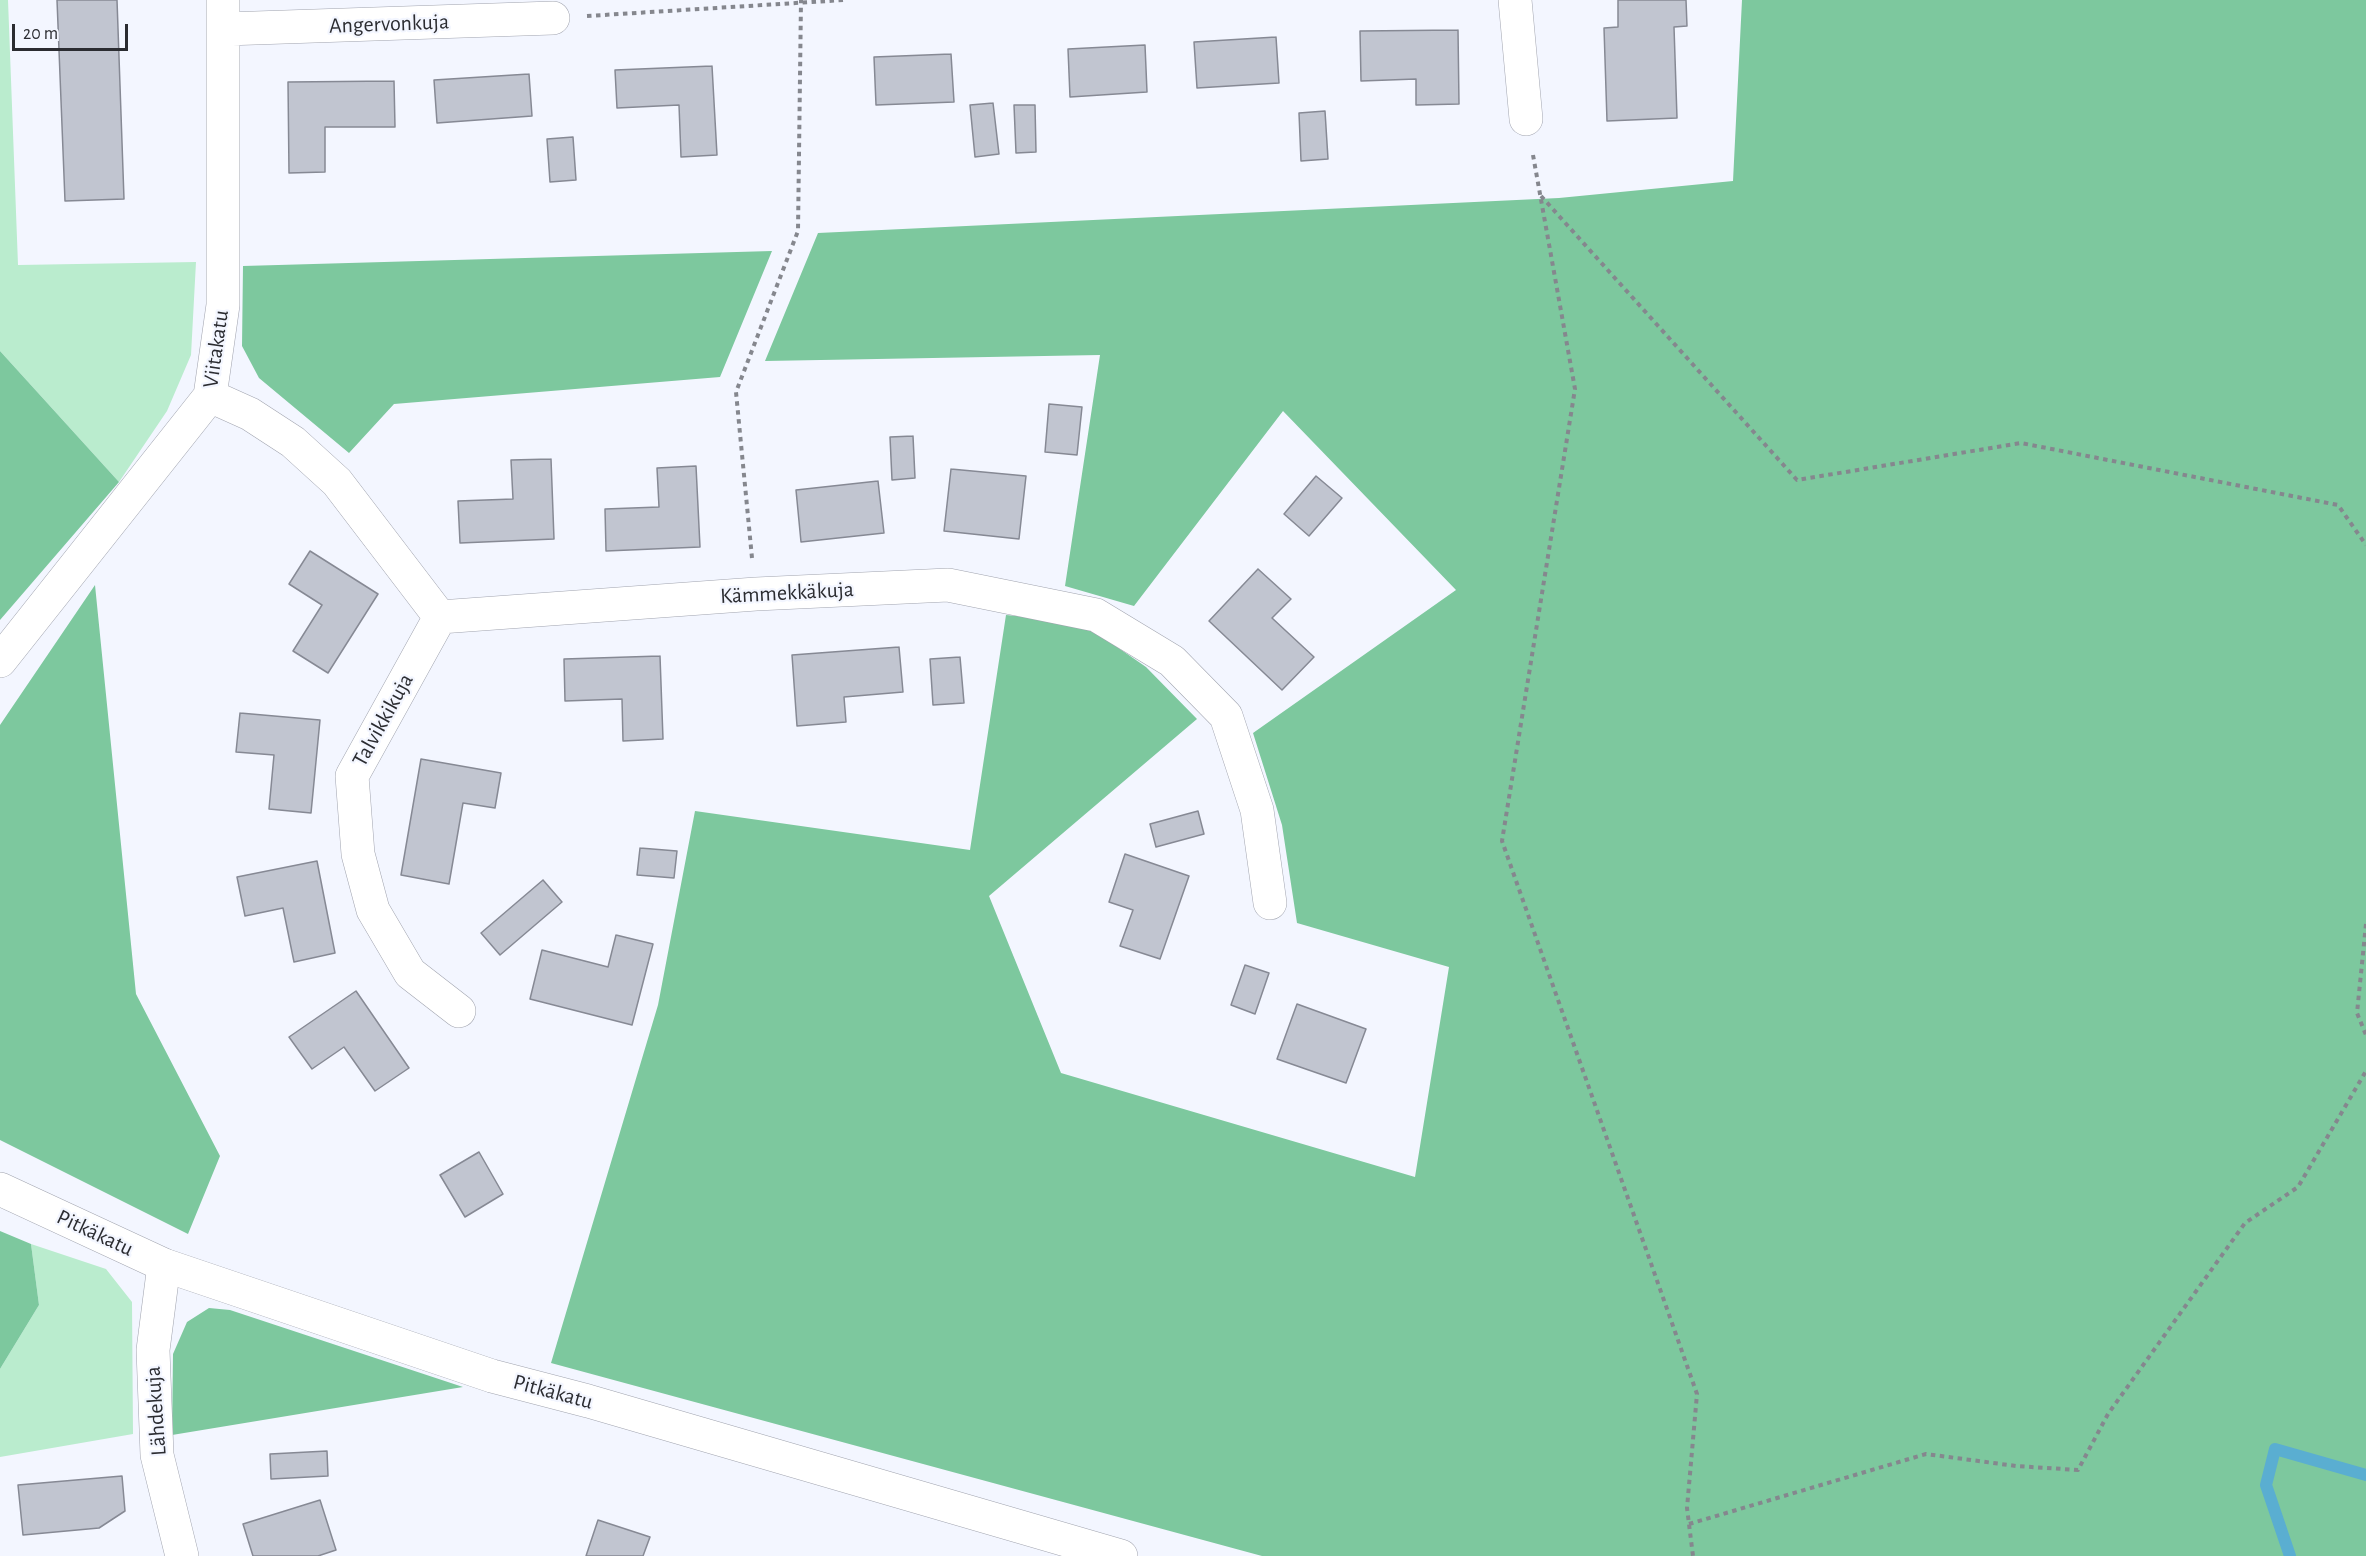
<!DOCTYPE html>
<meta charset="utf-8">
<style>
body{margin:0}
#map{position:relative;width:2366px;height:1556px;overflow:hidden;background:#f3f6ff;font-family:"Alegreya Sans",sans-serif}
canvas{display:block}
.scale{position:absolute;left:12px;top:24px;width:116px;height:27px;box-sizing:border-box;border:3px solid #2b2c31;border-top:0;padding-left:8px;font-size:18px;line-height:21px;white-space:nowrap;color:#2b2c31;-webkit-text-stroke:4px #f3f6ff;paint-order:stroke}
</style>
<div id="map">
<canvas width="2366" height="1556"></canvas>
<div class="scale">20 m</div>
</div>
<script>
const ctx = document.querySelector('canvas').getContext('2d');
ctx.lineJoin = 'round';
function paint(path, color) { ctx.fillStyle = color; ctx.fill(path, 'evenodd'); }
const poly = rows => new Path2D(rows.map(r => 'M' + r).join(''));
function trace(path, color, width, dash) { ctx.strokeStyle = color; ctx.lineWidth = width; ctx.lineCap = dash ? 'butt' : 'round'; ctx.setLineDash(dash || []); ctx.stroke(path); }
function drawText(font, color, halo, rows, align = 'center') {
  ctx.font = font + ' "Alegreya Sans",sans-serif'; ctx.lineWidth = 4.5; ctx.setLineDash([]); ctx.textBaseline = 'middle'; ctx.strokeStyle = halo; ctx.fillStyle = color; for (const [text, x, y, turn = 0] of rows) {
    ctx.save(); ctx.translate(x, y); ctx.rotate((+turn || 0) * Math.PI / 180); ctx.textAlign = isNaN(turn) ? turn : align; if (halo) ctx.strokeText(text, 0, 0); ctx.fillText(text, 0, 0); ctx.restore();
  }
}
const green = poly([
 [0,0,8,0,18,265,196,262,191,355,167,411,119,482,0,351],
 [31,1244,106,1269,132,1302,133,1434,0,1457,0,1369,39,1305]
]);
const forest = poly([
 [1742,0,2366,0,2366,1556,1262,1556,551,1363,658,1005,695,811,970,850,1006,615,1081,622,1146,667,1197,719,989,896,1061,1073,1415,1177,1449,967,1297,923,1282,825,1253,733,1456,590,1283,411,1134,606,1065,586,1100,355,765,361,818,233,1559,198,1733,181],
 [772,251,720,377,394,404,349,453,259,378,242,346,243,266],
 [0,351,119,482,0,620],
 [95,585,136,994,220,1156,188,1234,0,1140,0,725],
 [0,1231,31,1244,39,1305,0,1369],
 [209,1308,230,1310,463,1387,172,1435,173,1354,187,1322]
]);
const stream = poly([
 [2290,1556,2266,1485,2275,1449,2366,1475]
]);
const building = poly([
 [57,0,117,0,124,199,65,201,57,0],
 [1618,0,1686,0,1687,26,1674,27,1677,118,1607,121,1604,28,1618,27,1618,0],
 [1458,30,1459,104,1416,105,1416,79,1361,81,1360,31,1458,30],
 [1276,37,1279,83,1197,88,1194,42,1276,37],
 [1145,45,1147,92,1070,97,1068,49,1145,45],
 [951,54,954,102,876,105,874,57,951,54],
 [712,66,717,155,681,157,679,105,617,108,615,70,712,66],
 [529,74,532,116,437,123,434,80,529,74],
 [394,81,395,127,325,127,325,172,289,173,288,82,394,81],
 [993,103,999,154,975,157,970,105,993,103],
 [1014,105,1035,105,1036,152,1016,153,1014,105],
 [1325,111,1328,159,1301,161,1299,113,1325,111],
 [573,137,576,180,550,182,547,139,573,137],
 [1049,404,1082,407,1077,455,1045,452,1049,404],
 [913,436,915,478,892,480,890,437,913,436],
 [551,459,554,539,460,543,458,501,513,499,511,460,551,459],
 [696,466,700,547,606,551,605,509,659,507,657,468,696,466],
 [951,469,1026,476,1019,539,944,531,951,469],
 [1316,476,1342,498,1309,536,1284,514,1316,476],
 [878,481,884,533,801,542,796,490,878,481],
 [310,551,378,594,328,673,293,651,322,605,289,584,310,551],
 [1258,569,1291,599,1272,618,1314,657,1282,690,1209,621,1258,569],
 [899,647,903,692,844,697,846,722,797,726,792,655,899,647],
 [660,656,663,739,623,741,622,699,565,701,564,659,660,656],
 [960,657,964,703,933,705,930,659,960,657],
 [240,713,320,720,311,813,269,809,274,755,236,752,240,713],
 [421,759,501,773,495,808,463,803,449,884,401,875,421,759],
 [1198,811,1204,834,1156,847,1150,824,1198,811],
 [640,848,677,851,674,878,637,875,640,848],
 [1125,854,1189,876,1160,959,1120,946,1133,910,1109,902,1125,854],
 [317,861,335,953,294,962,283,908,245,916,237,877,317,861],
 [543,880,562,902,500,955,481,933,543,880],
 [616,935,653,944,632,1025,530,999,542,950,608,967,616,935],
 [1245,965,1269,973,1255,1014,1231,1005,1245,965],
 [356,991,409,1068,375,1091,344,1047,312,1069,289,1037,356,991],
 [1297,1004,1366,1029,1346,1083,1277,1059,1297,1004],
 [479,1152,503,1194,465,1217,440,1175,479,1152],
 [327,1451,328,1476,271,1479,270,1454,327,1451],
 [122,1476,125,1511,99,1528,23,1535,18,1485,122,1476],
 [320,1500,336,1550,318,1556,253,1556,243,1524,320,1500],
 [598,1520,650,1537,643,1556,586,1556,598,1520]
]);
const path = poly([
 [587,16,844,0],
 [1533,155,1575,389,1502,841,1697,1394,1687,1508,1693,1556],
 [1541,196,1797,480,2021,443,2338,505,2366,545],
 [752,558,736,392,798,231,801,0],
 [2366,924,2357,1013,2366,1035],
 [1689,1524,1926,1454,2016,1466,2078,1470,2108,1414,2245,1223,2298,1187,2366,1071]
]);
const minor = poly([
 [1515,0,1526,119],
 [225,29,553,18],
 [210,396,250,414,293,442,337,482,440,617,756,594,948,585,1096,615,1172,661,1226,716,1257,810,1270,903],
 [440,617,352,776,358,854,373,910,410,973,459,1011],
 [0,661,210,396,223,305,223,0],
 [164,1265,153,1350,157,1455,182,1556]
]);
const tertiary = poly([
 [0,1189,164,1265,492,1376,588,1401,1121,1556]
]);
const streetNames = [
 ["Angervonkuja",389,24,-2],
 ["Viitakatu",216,349,-82],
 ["Kämmekkäkuja",787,593,-3],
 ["Talvikkikuja",383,720,-61],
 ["Pitkäkatu",95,1233,25],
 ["Pitkäkatu",553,1392,15],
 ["Lähdekuja",156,1411,-94]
];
paint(green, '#baecce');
paint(forest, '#7dc89e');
trace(stream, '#5aaed1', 12);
paint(building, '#c1c5d0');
trace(building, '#868994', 1.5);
trace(minor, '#a1a4af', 34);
trace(tertiary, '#a1a4af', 34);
trace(path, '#85878e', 4, [4.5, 4.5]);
trace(minor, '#fff', 33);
trace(tertiary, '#fff', 33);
drawText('22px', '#2b2c31', '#f3f6ff', streetNames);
</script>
